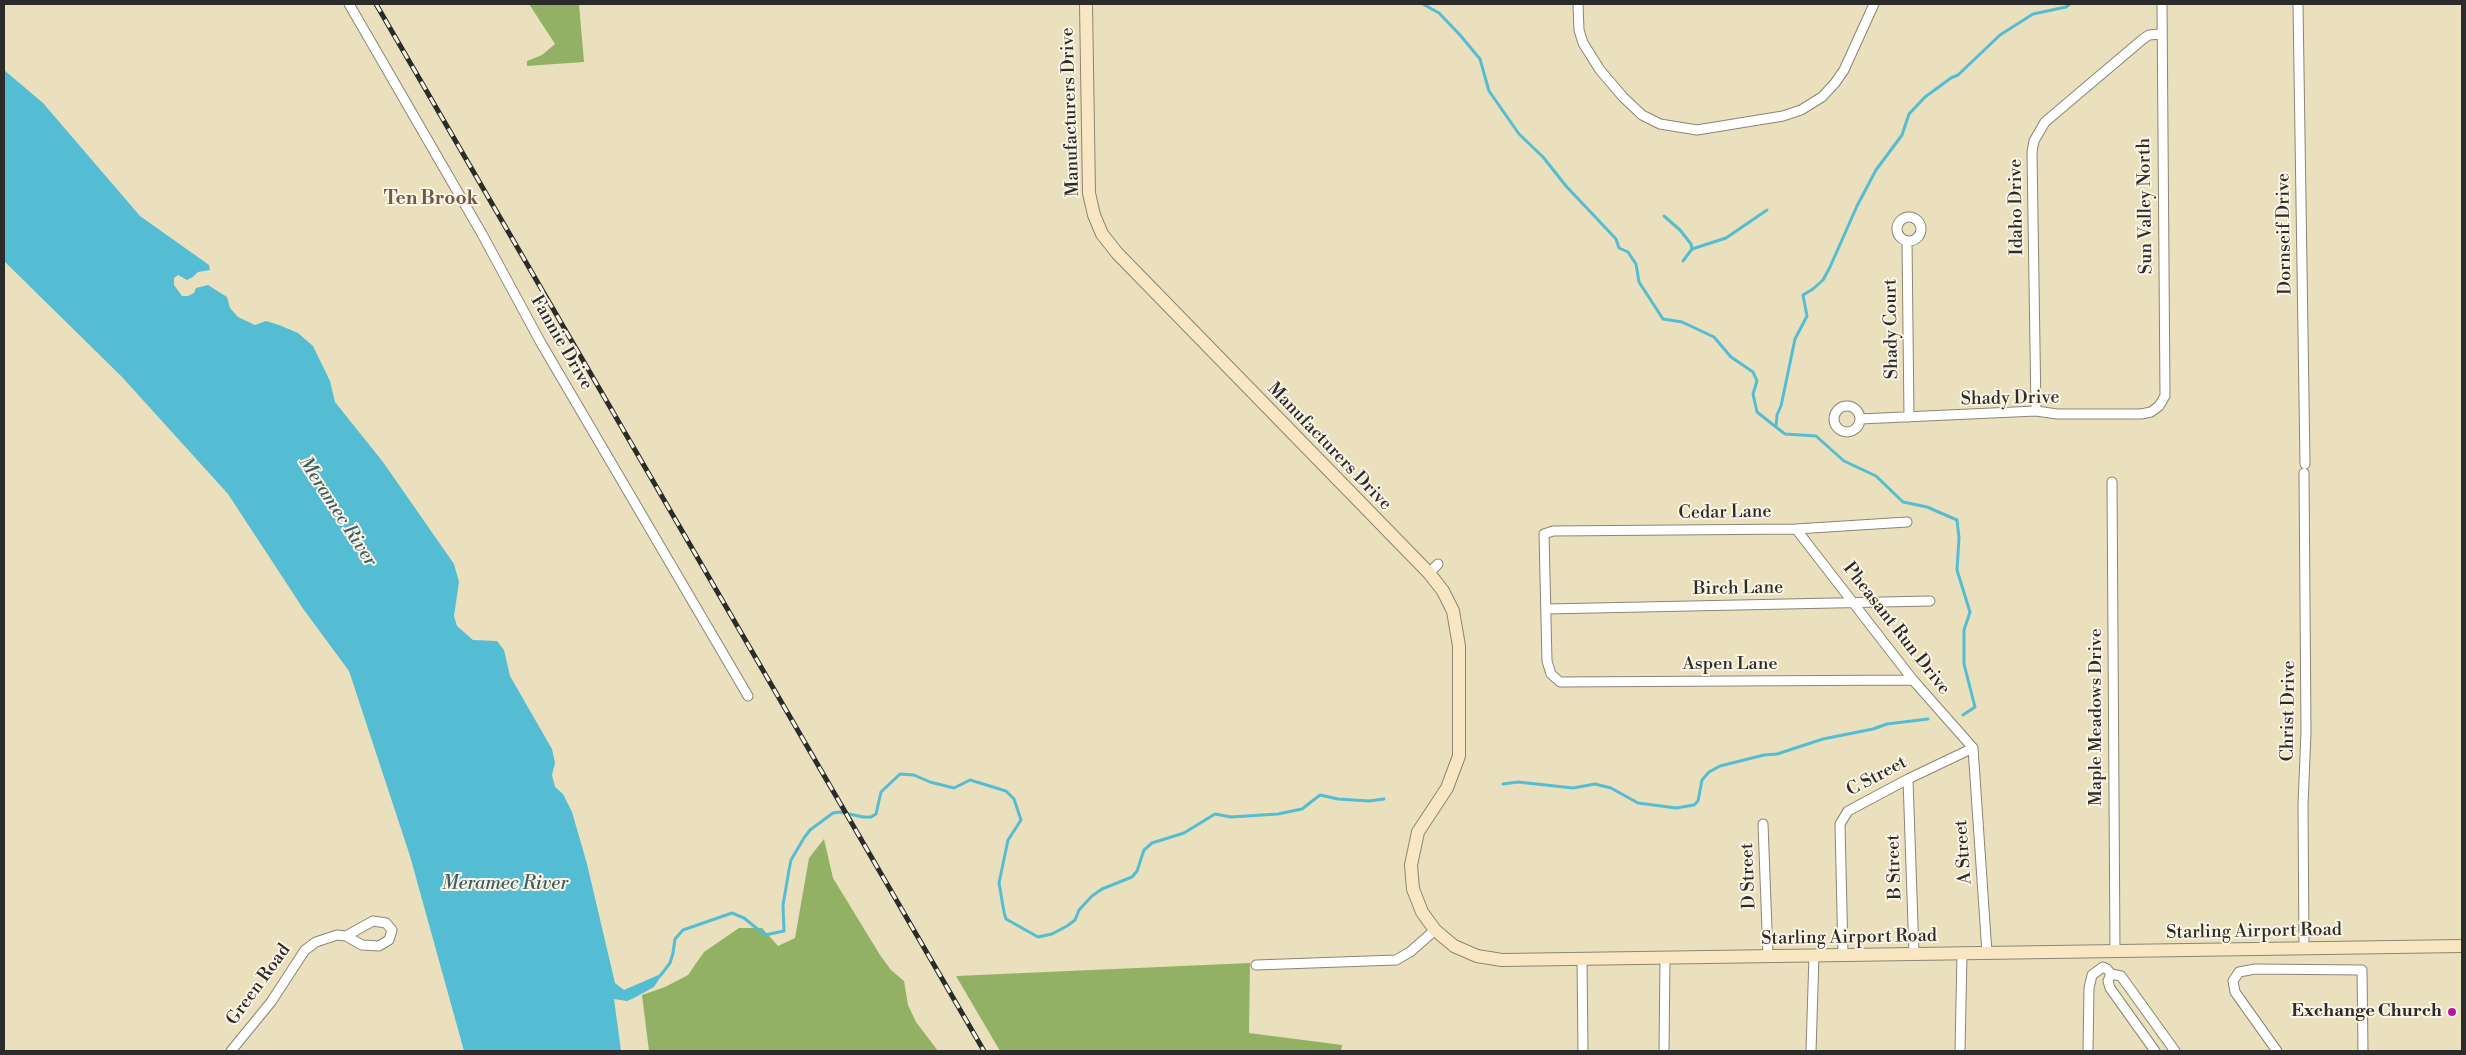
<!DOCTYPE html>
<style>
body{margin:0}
#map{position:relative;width:2466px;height:1055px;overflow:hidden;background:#eae0bd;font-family:"Libre Bodoni",serif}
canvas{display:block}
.frame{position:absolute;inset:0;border:5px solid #2b2b2b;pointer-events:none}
</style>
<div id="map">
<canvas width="2466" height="1055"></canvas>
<div class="frame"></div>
</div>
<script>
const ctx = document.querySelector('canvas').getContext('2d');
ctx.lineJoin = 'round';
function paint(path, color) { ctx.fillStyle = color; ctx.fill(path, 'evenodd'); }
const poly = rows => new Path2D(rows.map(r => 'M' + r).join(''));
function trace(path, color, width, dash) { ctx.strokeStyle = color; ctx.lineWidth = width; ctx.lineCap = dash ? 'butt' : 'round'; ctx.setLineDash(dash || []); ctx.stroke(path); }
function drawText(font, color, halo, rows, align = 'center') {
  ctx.font = font + ' "Libre Bodoni",serif'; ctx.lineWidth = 4; ctx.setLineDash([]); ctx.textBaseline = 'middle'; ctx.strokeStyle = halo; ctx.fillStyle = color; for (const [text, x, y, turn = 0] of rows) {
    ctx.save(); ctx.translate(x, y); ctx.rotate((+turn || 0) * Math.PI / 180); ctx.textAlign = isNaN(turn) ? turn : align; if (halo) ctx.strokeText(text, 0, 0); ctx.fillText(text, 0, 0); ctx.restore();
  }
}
const forest = poly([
 [529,4,579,4,584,62,527,66,527,61,542,55,555,44],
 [824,839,833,878,880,955,891,970,904,981,908,1005,916,1022,938,1051,649,1051,642,995,665,987,688,975,704,952,739,928,762,928,778,946,795,938,809,858],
 [1250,963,1249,1033,1342,1045,1341,1051,1000,1051,956,976]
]);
const water = poly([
 [4,70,43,103,140,216,209,265,210,270,198,272,193,277,187,280,178,275,174,278,174,285,182,296,188,296,194,293,196,288,208,285,227,297,230,308,238,317,255,325,266,321,279,325,298,333,313,346,330,381,335,402,383,462,454,564,459,582,454,616,457,626,473,640,497,641,504,650,510,676,552,749,555,763,552,775,555,787,563,794,572,812,587,864,615,983,624,990,663,973,654,987,634,998,627,1001,614,999,621,1051,464,1051,410,856,349,671,304,610,228,494,122,377,4,261]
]);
const stream = poly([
 [1423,4,1439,13,1460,35,1480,59,1489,91,1519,134,1543,157,1566,186,1616,239,1619,248,1628,252,1636,264,1639,282,1663,319,1682,322,1714,337,1731,357,1753,372,1757,381,1753,394,1757,412,1776,427],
 [1664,216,1680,230,1691,244,1692,249],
 [1683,261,1692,249,1726,238,1767,210],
 [1963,715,1975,707,1964,664,1964,630,1970,612,1957,570,1959,538,1957,520,1927,507,1903,502,1876,476,1844,461,1816,436,1785,434,1776,427,1777,415,1781,406,1795,339,1807,316,1803,295,1813,289,1823,280,1830,267,1857,206,1876,170,1902,135,1909,114,1925,97,1951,78,1958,75,2000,35,2033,14,2066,7,2070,4],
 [1503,784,1518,782,1573,788,1595,784,1611,788,1638,803,1676,808,1694,805,1698,801,1702,780,1709,772,1720,766,1764,755,1777,754,1823,739,1873,729,1887,724,1928,719],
 [660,976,670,963,673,953,675,939,683,930,732,913,744,918,765,935,784,931,783,905,789,870,791,860,804,838,810,830,833,813,840,812,863,817,871,817,876,814,881,792,900,774,914,775,930,782,954,788,970,780,1006,791,1014,799,1021,820,1008,840,999,883,1004,912,1006,919,1038,937,1052,934,1067,926,1075,920,1079,910,1092,896,1102,889,1132,877,1137,871,1144,850,1152,843,1184,833,1215,814,1231,817,1278,814,1302,809,1320,795,1338,799,1369,801,1384,799]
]);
const street = poly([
 [349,4,482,234,541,343,748,696],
 [1578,4,1579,30,1583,43,1600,70,1623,97,1642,115,1660,124,1697,130,1783,116,1801,110,1822,97,1835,83,1844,70,1874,4],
 [2298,4,2305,464],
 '1897 229a12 12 0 1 1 24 0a12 12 0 1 1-24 0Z',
 [1907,241,1909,417],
 '1834 419a13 13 0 1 1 26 0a13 13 0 1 1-26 0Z',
 [2036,411,2032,152,2034,141,2045,122,2143,39,2149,35,2161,34],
 [1860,419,2036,411,2057,414,2141,414,2151,412,2159,406,2165,396,2162,4],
 [2112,482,2115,952],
 [1907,522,1796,529,1553,531,1544,534,1547,661,1551,674,1560,682,1913,680],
 [1796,529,1913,680,1973,748],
 [1429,573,1438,564],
 [1546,609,1930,601],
 [1973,748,1987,953],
 [1908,779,1914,954],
 [1763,824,1768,956],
 [2304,949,2303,805,2306,732,2304,473],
 [1843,955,1840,824,1848,811,1908,779,1973,748],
 [1582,959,1583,1051],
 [1256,965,1396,960,1410,952,1435,930],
 [2111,974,2108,981,2110,988,2155,1051],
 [231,1051,271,1002,305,950,316,942,337,935,346,936,362,945,379,946,389,940,392,930,386,923,373,921,346,936],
 [1664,1051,1665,957],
 [1811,1051,1814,955],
 [1960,1051,1962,954],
 [2088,1051,2089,988,2092,975,2103,967,2107,969,2111,974,2121,976,2175,1051],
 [2277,1051,2235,992,2233,981,2239,972,2255,969,2362,970,2363,1051]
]);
const secondary = poly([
 [1086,4,1089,193,1094,215,1102,234,1117,253,1429,573,1443,591,1453,611,1459,646,1459,756,1447,788,1418,832,1411,865,1413,889,1422,912,1435,930,1454,946,1477,956,1502,960,2462,946]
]);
const rail = poly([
 [376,4,984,1051]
]);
const markers = [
 [2452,1012,5,"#b5179e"]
];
const streetNames = [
 ["Manufacturers Drive",1071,112,-92],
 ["Sun Valley North",2146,206,-91],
 ["Idaho Drive",2017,207,-91],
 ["Dornseif Drive",2285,234,-91],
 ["Shady Court",1892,329,-91],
 ["Fannie Drive",561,343,60],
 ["Shady Drive",2010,399,-1],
 ["Manufacturers Drive",1329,447,46],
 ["Cedar Lane",1725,513,-1],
 ["Birch Lane",1738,589,-1],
 ["Pheasant Run Drive",1896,629,52],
 ["Aspen Lane",1730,665],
 ["Christ Drive",2289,711,-89],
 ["Maple Meadows Drive",2097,717,-90],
 ["C Street",1877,777,-28],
 ["A Street",1964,852,-94],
 ["B Street",1895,867,-92],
 ["D Street",1749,876,-92],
 ["Starling Airport Road",2254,932,-1],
 ["Starling Airport Road",1849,938,-1],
 ["Green Road",259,985,-54]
];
const poiNames = [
 ["Exchange Church",2442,1012]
];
const neighbourhoodNames = [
 ["Ten Brook",431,199]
];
const waterNames = [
 ["Meramec River",337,512,57],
 ["Meramec River",505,884]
];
paint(forest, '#93b164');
paint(water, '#55bdd3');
trace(stream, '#55bdd3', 3);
trace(street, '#8a8674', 11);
trace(secondary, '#8a8674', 14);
trace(street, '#fff', 9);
trace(secondary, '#f9e7c3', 12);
trace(rail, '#2b2b2b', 5);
trace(rail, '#fcf5e5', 3, [9]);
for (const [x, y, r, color] of markers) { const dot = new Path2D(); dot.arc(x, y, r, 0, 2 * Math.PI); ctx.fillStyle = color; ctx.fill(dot); trace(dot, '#fcf5e5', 2); }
drawText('18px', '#2b2b2b', '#fcf5e5', streetNames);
drawText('bold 18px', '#2b2b2b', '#fcf5e5', poiNames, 'right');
drawText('bold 19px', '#70574a', '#fcf5e5', neighbourhoodNames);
drawText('italic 19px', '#3a5e66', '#fcf5e5', waterNames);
</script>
